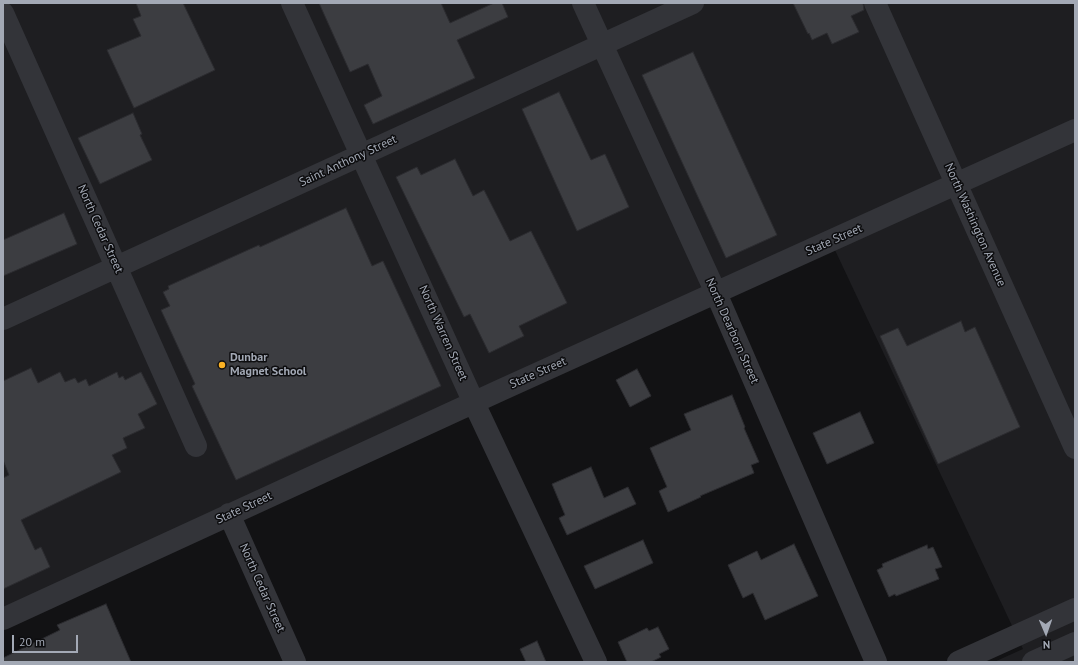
<!DOCTYPE html>
<style>
body{margin:0}
#map{position:relative;width:1078px;height:665px;overflow:hidden;background:#121214;font-family:"PT Sans",sans-serif}
canvas{display:block}
.frame{position:absolute;inset:0;border:4px solid #a3a9b5;pointer-events:none}
.north{position:absolute;left:1026px;top:613px;width:40px;height:40px;-webkit-text-stroke:3px #0d0d0f;paint-order:stroke;rotate:178deg;font-size:11px;font-weight:700;line-height:16px;text-align:center;color:#a3a9b5}
.north::after{content:'';display:block;margin:auto;width:14px;height:18px;background:#a3a9b5;clip-path:polygon(50% 0,100% 100%,50% 72%,0 100%)}
.scale{position:absolute;left:12px;top:635px;width:66px;height:18px;box-sizing:border-box;border:2px solid #a3a9b5;border-top:0;padding-left:5px;font-size:12px;line-height:14px;white-space:nowrap;color:#a3a9b5;-webkit-text-stroke:3px #0d0d0f;paint-order:stroke}
</style>
<div id="map">
<canvas width="1078" height="665"></canvas>
<div class="frame"></div>
<div class="north">N</div>
<div class="scale">20 m</div>
</div>
<script>
const ctx = document.querySelector('canvas').getContext('2d');
ctx.lineJoin = 'round';
function paint(path, color) { ctx.fillStyle = color; ctx.fill(path, 'evenodd'); }
const poly = rows => new Path2D(rows.map(r => 'M' + r).join(''));
function trace(path, color, width, dash) { ctx.strokeStyle = color; ctx.lineWidth = width; ctx.lineCap = dash ? 'butt' : 'round'; ctx.setLineDash(dash || []); ctx.stroke(path); }
function drawText(font, color, halo, rows, align = 'center') {
  ctx.font = font + ' "PT Sans",sans-serif'; ctx.lineWidth = 3; ctx.setLineDash([]); ctx.textBaseline = 'middle'; ctx.strokeStyle = halo; ctx.fillStyle = color; for (const [text, x, y, turn = 0] of rows) {
    ctx.save(); ctx.translate(x, y); ctx.rotate((+turn || 0) * Math.PI / 180); ctx.textAlign = isNaN(turn) ? turn : align; if (halo) ctx.strokeText(text, 0, 0); ctx.fillText(text, 0, 0); ctx.restore();
  }
}
const built = poly([
 [3,3,1075,3,1075,662,994,662,1023,649,834,248,3,627]
]);
const building = poly([
 [136,3,183,3,215,70,134,108,107,50,141,36,133,19,141,16,136,3],
 [319,3,441,3,450,23,494,3,502,3,508,17,457,40,475,78,373,124,364,105,382,96,368,64,350,72,319,3],
 [793,3,863,3,864,10,851,16,859,32,832,44,827,33,812,40,809,33,808,34,793,3],
 [693,52,777,235,726,258,642,75,693,52],
 [559,92,591,160,605,154,629,207,577,231,522,109,559,92],
 [133,113,142,134,140,135,152,160,100,184,78,138,133,113],
 [455,159,473,196,484,190,510,241,531,231,567,303,519,326,524,336,489,353,470,314,464,317,396,177,417,167,421,175,455,159],
 [346,208,372,266,383,261,441,386,236,480,192,386,195,384,161,310,170,306,163,292,169,289,168,286,259,245,260,247,346,208],
 [64,213,77,244,3,276,3,240,64,213],
 [961,321,965,332,975,327,1020,427,938,464,880,336,898,328,907,346,961,321],
 [31,368,38,383,60,372,65,382,75,378,78,383,86,379,89,386,117,372,119,378,123,376,125,380,141,372,157,404,138,414,145,428,123,438,127,448,112,455,121,472,21,520,35,550,41,547,50,567,3,589,3,478,9,475,3,460,3,381,31,368],
 [637,369,651,396,630,407,616,380,637,369],
 [732,395,745,427,744,428,759,462,751,465,754,473,700,496,701,497,668,512,659,491,667,487,650,448,691,430,684,414,732,395],
 [860,412,874,443,827,464,813,433,860,412],
 [591,467,604,498,628,487,636,504,567,535,559,518,565,515,552,484,591,467],
 [643,540,653,563,595,589,584,566,643,540],
 [794,544,818,596,765,620,753,593,743,598,728,565,757,551,761,560,794,544],
 [927,545,928,549,933,547,942,567,935,569,939,579,896,596,895,594,889,597,877,570,883,567,882,564,927,545],
 [106,604,131,662,3,662,3,658,60,630,57,625,106,604],
 [658,627,669,649,659,654,661,657,651,662,627,662,618,642,647,628,649,631,658,627],
 [537,641,546,662,526,662,520,649,537,641]
]);
const minor = poly([
 [292,3,474,403,596,662],
 [583,3,716,293,876,662],
 [875,3,1075,448],
 [3,13,196,446],
 [3,319,693,3],
 [229,514,295,662],
 [3,619,501,390,1075,130],
 [958,662,1075,609],
 [1033,662,1075,643]
]);
const markers = [
 [222,365,4,"#fab124"]
];
const streetNames = [
 ["Saint Anthony Street",348,161,-25],
 ["North Washington Avenue",975,225,66],
 ["North Cedar Street",100,229,66],
 ["State Street",834,240,-24],
 ["North Dearborn Street",732,331,66],
 ["North Warren Street",443,333,66],
 ["State Street",538,373,-24],
 ["State Street",244,508,-25],
 ["North Cedar Street",262,588,66]
];
const poiNames = [
 ["Dunbar",230,358],
 ["Magnet School",230,372]
];
paint(built, '#1e1e21');
paint(building, '#3c3d41');
trace(building, '#2c2c30', 1);
trace(minor, '#333439', 22);
for (const [x, y, r, color] of markers) { const dot = new Path2D(); dot.arc(x, y, r, 0, 2 * Math.PI); ctx.fillStyle = color; ctx.fill(dot); trace(dot, '#0d0d0f', 1.5); }
drawText('12px', '#a3a9b5', '#0d0d0f', streetNames);
drawText('bold 12px', '#a3a9b5', '#0d0d0f', poiNames, 'left');
</script>
